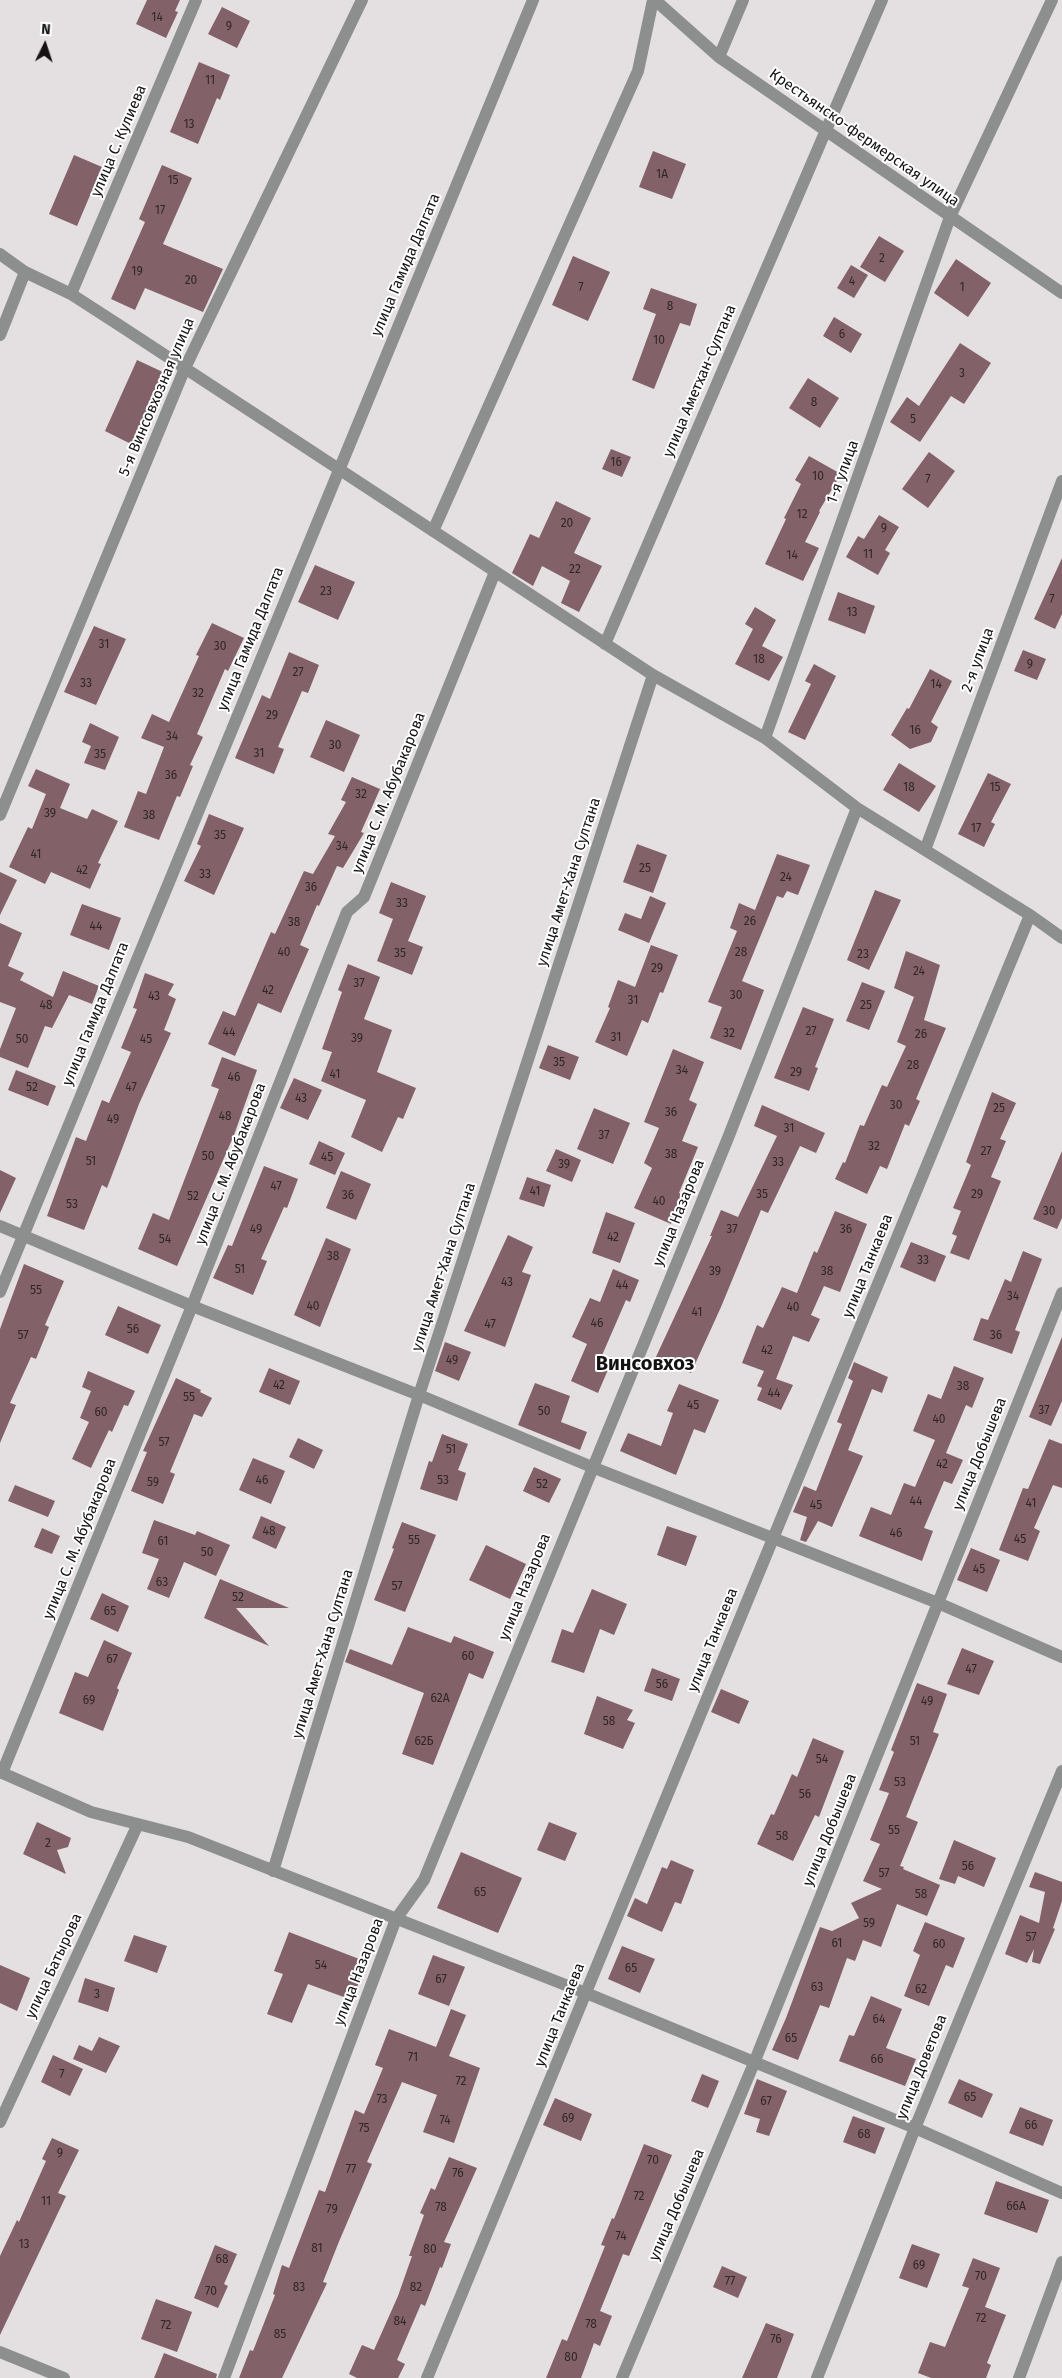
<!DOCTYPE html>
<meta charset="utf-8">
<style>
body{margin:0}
#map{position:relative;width:1062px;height:2378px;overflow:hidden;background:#e4dfe0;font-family:"Fira Sans",sans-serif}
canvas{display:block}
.north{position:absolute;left:20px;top:20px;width:50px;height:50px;-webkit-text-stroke:4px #fff;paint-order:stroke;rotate:4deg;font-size:14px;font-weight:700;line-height:20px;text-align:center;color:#141212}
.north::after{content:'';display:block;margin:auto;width:18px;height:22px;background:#141212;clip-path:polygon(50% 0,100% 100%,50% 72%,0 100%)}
</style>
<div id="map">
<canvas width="1062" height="2378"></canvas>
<div class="north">N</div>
</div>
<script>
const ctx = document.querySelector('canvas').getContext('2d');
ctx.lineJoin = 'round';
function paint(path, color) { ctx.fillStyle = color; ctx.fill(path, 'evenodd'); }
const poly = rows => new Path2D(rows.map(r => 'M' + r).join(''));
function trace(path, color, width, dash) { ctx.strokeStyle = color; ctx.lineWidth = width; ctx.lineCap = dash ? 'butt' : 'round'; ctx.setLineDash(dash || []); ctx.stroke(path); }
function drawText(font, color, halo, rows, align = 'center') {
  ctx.font = font + ' "Fira Sans",sans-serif'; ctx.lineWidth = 4; ctx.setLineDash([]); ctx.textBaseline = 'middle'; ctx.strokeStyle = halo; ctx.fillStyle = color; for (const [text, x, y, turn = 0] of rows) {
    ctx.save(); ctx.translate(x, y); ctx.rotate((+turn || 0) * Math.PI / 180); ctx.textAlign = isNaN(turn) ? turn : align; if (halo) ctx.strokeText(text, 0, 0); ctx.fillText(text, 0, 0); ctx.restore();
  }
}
const building = poly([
 [147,0,180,0,175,11,178,12,166,38,136,24],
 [222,7,250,21,237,48,208,34],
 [199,62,230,75,220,100,217,98,198,144,170,132],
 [653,151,686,164,672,199,639,187],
 [74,155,102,167,77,226,49,214],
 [162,165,192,178,163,244,223,269,203,312,145,288,135,310,111,299,145,222,139,219],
 [879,236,904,251,885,282,860,267],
 [573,256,610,272,588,321,552,305],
 [956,259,991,283,968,317,934,293],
 [851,265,868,275,854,298,837,288],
 [651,288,697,304,690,326,680,323,654,389,632,380,656,314,643,309],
 [834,317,862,334,851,353,823,336],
 [960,343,991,363,964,404,951,396,920,442,890,422,907,397,919,406],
 [137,360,167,374,133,445,105,431],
 [808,378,839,398,820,428,789,408],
 [611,449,631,457,622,477,602,469],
 [929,452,955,471,928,508,902,489],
 [809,456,841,474,819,511,820,512,805,542,819,548,803,581,765,564,786,519,784,518,801,484,795,480],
 [556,501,591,518,574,553,602,566,579,612,561,603,570,581,542,566,533,586,512,573,530,534,539,538],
 [879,515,899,527,885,550,890,553,878,575,846,557,858,536,864,539],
 [1062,558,1062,614,1055,629,1034,619],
 [315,565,355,582,338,620,298,602],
 [838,592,875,606,865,634,828,620],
 [755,607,776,620,762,646,783,657,769,681,735,664,753,629,745,624],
 [212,623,244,638,228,671,225,669,197,734,203,737,190,765,193,766,180,797,177,796,159,840,124,827,138,791,146,794,164,747,141,738,152,714,169,722,199,656,196,655],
 [94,626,126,639,96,705,64,692],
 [1023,650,1046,659,1037,680,1014,671],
 [289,652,319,665,308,693,302,691,278,747,284,749,274,774,235,758,262,695,270,699],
 [814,664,836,676,805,740,788,732,811,684,805,681],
 [930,669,952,681,931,722,938,727,931,742,910,749,891,735,907,708,909,709],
 [326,720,360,735,344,772,310,757],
 [90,723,119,737,105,770,84,763,91,746,82,742],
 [899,763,936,786,919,812,883,790],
 [36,769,70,784,60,808,87,819,92,809,118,821,98,863,101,864,90,889,51,872,45,884,9,867,28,827,32,829,46,794,28,786],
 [988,773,1011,784,991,822,995,824,984,847,958,834],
 [352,777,380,789,361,832,364,833,343,868,337,866,319,906,317,905,300,945,309,949,281,1013,258,1003,235,1056,208,1044,223,1011,235,1016,271,932,275,934,304,871,313,874,335,836,328,834,346,802,341,800],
 [209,814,244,828,214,895,184,881,201,846,197,844],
 [637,844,667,855,653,893,623,882],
 [777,854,810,865,798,895,787,891,783,898,777,896,742,981,764,990,741,1050,710,1038,722,1007,708,1002,737,931,730,928,739,903,755,910],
 [0,872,17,880,0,915],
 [391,882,426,896,408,941,423,947,412,975,377,961,393,919,379,913],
 [875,890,901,900,869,970,847,960],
 [650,896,666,903,649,943,618,930,625,913,641,919],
 [82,904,121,918,109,950,70,935],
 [0,923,22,933,8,966,24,973,20,980,53,997,63,971,99,986,92,1004,69,995,52,1028,45,1026,28,1068,0,1057,0,1049,16,1008,0,1002],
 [651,945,678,955,663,993,660,992,648,1023,642,1020,627,1056,595,1042,610,1008,608,1007,618,980,635,987],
 [906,951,940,965,924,1020,946,1028,916,1099,920,1101,909,1126,905,1124,887,1169,880,1166,867,1194,835,1179,843,1162,845,1163,860,1125,864,1126,882,1085,887,1087,906,1046,897,1042,914,997,894,988],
 [348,964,380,977,364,1019,392,1030,377,1072,416,1088,403,1119,398,1117,382,1152,351,1137,366,1100,321,1081,332,1052,322,1049,342,992,338,990],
 [145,973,174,984,168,995,176,999,164,1030,171,1033,139,1104,107,1188,102,1185,84,1230,47,1216,76,1137,86,1141,102,1100,109,1103,131,1052,121,1048,137,1009,133,1008],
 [862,982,885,991,869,1030,846,1021],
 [803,1007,834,1019,815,1067,818,1068,809,1091,774,1078],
 [548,1045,579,1057,570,1080,539,1068],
 [673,1049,704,1062,689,1100,697,1104,682,1141,698,1147,679,1193,683,1195,671,1224,634,1208,652,1168,644,1163,659,1128,644,1122],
 [222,1057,257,1070,234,1135,177,1266,138,1249,153,1213,169,1220,219,1089,211,1086],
 [16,1070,56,1086,48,1106,8,1090],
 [294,1078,322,1090,308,1120,280,1108],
 [992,1092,1016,1103,1000,1139,1006,1141,991,1177,1001,1181,969,1260,950,1253,957,1236,952,1234,961,1211,953,1208,971,1165,966,1162],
 [762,1105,825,1133,816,1153,800,1146,768,1213,761,1210,721,1307,691,1373,655,1359,712,1236,710,1236,721,1210,738,1217,777,1136,754,1126],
 [594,1108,630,1123,613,1164,577,1149],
 [319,1141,345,1153,335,1175,309,1164],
 [556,1149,581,1160,572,1182,546,1171],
 [1062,1151,1062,1218,1057,1229,1033,1219],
 [264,1166,298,1179,287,1208,284,1207,261,1259,267,1261,253,1295,213,1278,228,1245,232,1246],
 [0,1170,16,1178,0,1213],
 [341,1171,371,1184,356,1220,326,1208],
 [527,1177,551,1185,544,1207,519,1199],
 [835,1211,867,1224,840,1292,824,1286,811,1315,820,1319,809,1342,793,1336,776,1379,793,1385,781,1410,757,1400,762,1388,757,1386,764,1371,742,1363,757,1325,763,1328,782,1287,797,1293,814,1251,817,1253],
 [606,1212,635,1223,620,1263,592,1253],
 [508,1235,533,1247,522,1272,531,1275,505,1347,464,1331],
 [326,1238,351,1249,320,1327,294,1315],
 [911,1242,946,1256,935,1282,900,1267],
 [1023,1251,1042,1259,1015,1330,1020,1332,1012,1354,973,1340,981,1318,988,1320,1005,1279,1011,1282],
 [24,1264,64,1281,45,1325,49,1327,36,1359,31,1357,10,1403,16,1405,0,1443,0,1329],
 [613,1269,639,1280,630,1302,626,1300,600,1360,610,1365,598,1393,571,1381,587,1344,572,1337,590,1298,600,1302],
 [118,1306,161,1325,148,1354,105,1335],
 [1062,1337,1062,1401,1051,1426,1029,1417],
 [445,1342,471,1352,459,1381,435,1371],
 [854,1362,888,1377,882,1393,872,1389,848,1450,863,1456,832,1527,818,1521,806,1542,800,1540,807,1517,793,1512,804,1486,816,1491,842,1424,837,1422,853,1381,848,1378],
 [954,1366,984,1378,972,1408,966,1405,946,1453,963,1460,952,1484,944,1481,924,1528,933,1531,922,1561,859,1536,871,1507,891,1515,904,1483,915,1487,935,1440,913,1431,928,1394,941,1399],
 [269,1368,300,1381,290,1405,259,1392],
 [88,1371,135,1391,128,1406,124,1405,112,1432,109,1430,91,1468,72,1459,89,1422,80,1418,91,1391,82,1387],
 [176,1378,201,1390,200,1392,212,1398,202,1417,194,1414,170,1472,175,1474,163,1504,131,1491,147,1452,143,1451],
 [535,1383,570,1396,561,1422,587,1432,580,1450,518,1425],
 [679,1384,719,1400,705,1433,694,1429,676,1475,620,1451,628,1433,661,1446,673,1413,667,1411],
 [442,1434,468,1444,458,1470,466,1473,457,1501,420,1489,429,1461,432,1462],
 [298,1438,323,1450,314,1469,289,1457],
 [1049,1439,1062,1444,1062,1488,1053,1485,1034,1528,1040,1531,1028,1561,999,1550,1023,1488,1028,1489],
 [253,1458,285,1471,271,1504,239,1490],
 [534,1467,561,1479,549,1503,523,1491],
 [15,1485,55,1501,48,1517,8,1501],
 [261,1516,286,1527,276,1549,252,1538],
 [154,1520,195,1535,197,1531,230,1545,216,1576,184,1562,169,1598,147,1589,159,1559,142,1553],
 [402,1522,436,1535,405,1612,374,1600,394,1549,392,1548],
 [667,1526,697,1536,686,1566,657,1555],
 [42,1528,60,1536,52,1554,34,1547],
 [486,1545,526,1564,510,1599,469,1580],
 [971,1548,1000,1560,987,1592,957,1580],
 [220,1579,289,1608,236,1608,269,1646,204,1618],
 [592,1589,627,1604,614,1635,600,1629,584,1673,551,1662,562,1629,573,1633],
 [102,1593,129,1606,118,1632,90,1619],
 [408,1627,451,1643,454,1636,494,1652,483,1679,469,1673,433,1765,402,1754,424,1693,345,1662,350,1649,392,1665],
 [104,1640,132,1653,117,1688,119,1690,103,1731,59,1713,75,1672,88,1677],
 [962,1648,994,1661,979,1695,947,1684],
 [652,1668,680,1679,672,1701,644,1691],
 [917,1683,947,1694,933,1732,939,1734,906,1817,918,1822,900,1866,904,1867,903,1869,940,1885,927,1916,897,1904,881,1947,863,1940,855,1961,847,1958,829,2008,820,2005,798,2060,772,2050,786,2018,820,1927,832,1931,859,1918,851,1903,882,1889,863,1881,880,1844,870,1840,889,1793,879,1790,894,1752,891,1750],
 [721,1689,749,1701,739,1724,711,1712],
 [597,1696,633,1710,627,1720,635,1723,623,1749,584,1734],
 [813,1738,844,1751,819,1817,815,1815,793,1861,757,1844,771,1814,774,1815,792,1774,797,1777],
 [37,1822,71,1838,68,1847,57,1850,66,1874,23,1854],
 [549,1822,577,1833,565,1861,537,1850],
 [954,1840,996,1858,984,1887,958,1876,955,1884,939,1879],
 [461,1852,522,1878,498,1933,437,1908],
 [671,1860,694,1870,681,1904,675,1902,662,1932,627,1916,635,1898,647,1904,662,1867,667,1869],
 [1035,1872,1062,1882,1062,1901,1053,1928,1055,1929,1040,1964,1032,1962,1034,1949,1027,1963,1005,1954,1020,1915,1039,1923,1045,1892,1029,1887],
 [925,1922,965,1938,953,1968,946,1965,929,2006,904,1996,920,1955,913,1951],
 [289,1932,367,1962,352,2000,308,1984,292,2023,267,2014,283,1974,274,1971],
 [134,1935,167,1946,157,1973,124,1961],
 [622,1946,655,1959,640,1993,608,1979],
 [433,1955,465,1967,449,2006,418,1994],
 [0,1965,30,1978,17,2011,0,2003],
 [85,1978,115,1988,108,2012,78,2002],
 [871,1996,902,2009,886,2048,916,2059,905,2086,839,2061,849,2035,854,2036],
 [451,2009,466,2015,449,2056,480,2068,454,2143,423,2132,437,2095,402,2082,367,2162,372,2164,338,2244,323,2282,327,2283,282,2378,239,2378,250,2350,253,2351,275,2295,273,2294,282,2265,289,2268,319,2190,325,2192,355,2110,364,2114,383,2068,375,2065,389,2029,436,2047],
 [99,2037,120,2046,106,2073,73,2059,79,2045,92,2051],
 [53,2055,83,2069,70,2096,41,2082],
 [702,2074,719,2081,708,2108,691,2101],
 [757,2079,787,2091,769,2136,756,2132,760,2119,744,2114],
 [959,2079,993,2094,982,2118,948,2103],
 [555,2098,592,2114,581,2141,543,2125],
 [1020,2107,1053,2120,1043,2146,1009,2133],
 [853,2116,885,2128,875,2154,843,2142],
 [52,2138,79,2150,58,2193,66,2196,0,2335,0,2256,17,2220,19,2222,46,2161,42,2159],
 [644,2144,672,2155,629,2256,623,2254,600,2311,612,2316,600,2346,594,2343,581,2378,546,2378,562,2339,567,2341,605,2246,601,2245,612,2218,614,2219],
 [449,2157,477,2168,444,2242,451,2244,442,2268,440,2267,425,2306,421,2304,397,2360,405,2364,398,2378,357,2378,349,2374,362,2345,374,2350,398,2296,412,2256,409,2256,424,2215,420,2213,431,2188,435,2190],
 [996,2181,1049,2200,1037,2233,984,2214],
 [912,2244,940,2254,927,2288,899,2278],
 [215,2245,237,2254,224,2284,228,2286,218,2308,194,2298],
 [973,2258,1000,2268,985,2307,1006,2315,987,2363,991,2365,986,2378,931,2378,918,2373,930,2342,945,2347,969,2288,962,2286],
 [722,2266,747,2277,738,2298,713,2287],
 [156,2299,192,2312,177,2352,141,2339],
 [766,2323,794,2334,777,2378,742,2378],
 [164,2353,217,2374,216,2378,154,2378]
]);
const minor = poly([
 [655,0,719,57,1062,293],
 [719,57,743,0],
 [0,254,25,272,71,294,119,325,653,675,765,738,857,808,1030,915,1062,938],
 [71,294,196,0],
 [0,335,25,272],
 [433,531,638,71,653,0],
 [605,644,882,0],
 [765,738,950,217,1052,0],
 [0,815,185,368,362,0],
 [925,850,1062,481],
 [0,1226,192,1306,419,1395,592,1467,938,1603,1062,1657],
 [0,1292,533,0],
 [0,1772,91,1812,188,1837,586,1993,915,2128,1062,2193],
 [2,1773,192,1306,347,912,364,897,495,572],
 [273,1871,419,1395,653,675],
 [0,2122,138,1824],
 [0,2352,64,2378],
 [224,2378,396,1919,424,1880,728,1138,857,808],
 [427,2378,1030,915],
 [622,2378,754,2063,1062,1293],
 [817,2378,915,2128,1062,1771],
 [1019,2378,1062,2262]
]);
const numberNames = [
 ["14",157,18],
 ["9",229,27],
 ["11",210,81],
 ["13",189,125],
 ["1А",662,175],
 ["15",173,181],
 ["17",160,211],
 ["2",882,259],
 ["19",137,272],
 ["20",191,281],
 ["4",852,282],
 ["7",581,288],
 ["1",962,288],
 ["8",670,307],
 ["6",842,335],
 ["10",659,341],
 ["3",962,374],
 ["8",814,403],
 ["5",913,420],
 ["16",616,463],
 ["10",818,477],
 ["7",928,480],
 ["12",802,515],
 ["20",567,524],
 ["9",884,529],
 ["11",868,555],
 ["14",792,556],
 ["22",575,570],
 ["23",326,592],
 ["7",1052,600],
 ["13",852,613],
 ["31",104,645],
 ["30",220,647],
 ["18",759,660],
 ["9",1030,665],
 ["27",298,673],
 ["33",86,684],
 ["14",936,685],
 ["32",198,694],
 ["29",272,716],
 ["16",915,731],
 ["34",172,737],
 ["30",335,746],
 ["31",259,754],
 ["35",100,755],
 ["36",171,776],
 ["18",909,788],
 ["15",995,788],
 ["32",361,795],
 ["39",50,814],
 ["38",149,816],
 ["17",976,829],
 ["35",220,836],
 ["34",342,847],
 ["41",36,855],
 ["25",645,869],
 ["42",82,871],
 ["33",205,875],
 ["24",786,878],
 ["36",311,888],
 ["33",402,904],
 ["26",750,922],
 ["38",294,923],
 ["44",96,927],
 ["40",284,953],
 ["28",741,953],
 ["35",400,954],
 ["23",863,955],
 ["29",657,969],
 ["24",919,972],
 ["37",359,984],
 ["42",268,991],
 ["30",736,996],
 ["43",154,997],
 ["31",633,1001],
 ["48",46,1006],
 ["25",866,1006],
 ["27",811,1032],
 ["44",229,1033],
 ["32",729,1034],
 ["26",921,1035],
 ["31",616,1038],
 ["39",357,1039],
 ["50",22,1040],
 ["45",146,1040],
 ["35",559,1063],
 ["28",913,1066],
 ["34",682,1071],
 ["29",796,1073],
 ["41",335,1075],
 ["46",234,1078],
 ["52",32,1088],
 ["47",131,1088],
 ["43",301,1099],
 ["30",896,1106],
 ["25",999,1109],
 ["36",671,1113],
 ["48",225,1117],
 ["49",113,1120],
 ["31",789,1129],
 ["37",604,1136],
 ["32",874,1147],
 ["27",986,1152],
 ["38",671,1155],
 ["50",208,1157],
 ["45",327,1158],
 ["51",91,1162],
 ["33",778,1163],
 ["39",564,1165],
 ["47",276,1187],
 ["41",535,1192],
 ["35",762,1195],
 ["29",977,1195],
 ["36",348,1196],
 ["52",193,1197],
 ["40",659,1202],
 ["53",72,1205],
 ["30",1049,1212],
 ["49",256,1230],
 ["37",732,1230],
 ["36",846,1230],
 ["42",613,1238],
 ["54",165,1240],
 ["38",333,1257],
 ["33",923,1261],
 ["51",240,1270],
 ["39",715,1272],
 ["38",827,1272],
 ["43",507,1283],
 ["44",622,1286],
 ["55",36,1291],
 ["34",1013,1297],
 ["40",313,1307],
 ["40",793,1308],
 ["41",697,1313],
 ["46",597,1324],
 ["47",490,1325],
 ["56",133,1330],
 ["57",23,1336],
 ["36",996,1336],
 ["42",767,1351],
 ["49",452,1361],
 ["42",279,1386],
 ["38",963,1387],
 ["44",774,1394],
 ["55",189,1398],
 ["45",693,1406],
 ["37",1044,1411],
 ["50",544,1412],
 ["60",101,1413],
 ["40",939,1420],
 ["57",164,1443],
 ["51",451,1450],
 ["42",942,1465],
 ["46",262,1481],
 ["53",443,1481],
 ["59",153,1483],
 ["52",542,1485],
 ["44",916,1502],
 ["41",1031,1504],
 ["45",816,1506],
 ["48",269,1532],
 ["46",896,1534],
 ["45",1020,1540],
 ["55",414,1541],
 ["61",163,1542],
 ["50",207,1553],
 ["45",979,1570],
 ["63",162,1583],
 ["57",397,1587],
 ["52",238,1598],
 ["65",110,1612],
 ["60",468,1657],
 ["67",112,1660],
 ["47",971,1670],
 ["56",662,1685],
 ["62А",440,1699],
 ["69",89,1701],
 ["49",927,1702],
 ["58",609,1722],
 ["62Б",424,1742],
 ["51",915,1742],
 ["54",822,1760],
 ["53",900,1783],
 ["56",805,1795],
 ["55",894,1831],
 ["58",782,1837],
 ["2",48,1844],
 ["56",968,1867],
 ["57",884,1874],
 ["65",480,1893],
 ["58",921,1895],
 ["59",869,1924],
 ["57",1031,1938],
 ["61",837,1944],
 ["60",939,1945],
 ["54",321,1966],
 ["65",631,1969],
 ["67",441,1980],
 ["63",817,1988],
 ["62",921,1990],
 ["3",97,1995],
 ["64",879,2020],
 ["65",791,2039],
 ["71",413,2058],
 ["66",877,2060],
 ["7",62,2075],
 ["72",461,2082],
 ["65",970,2098],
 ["73",382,2100],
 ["67",766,2102],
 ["69",568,2119],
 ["74",445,2121],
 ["66",1031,2126],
 ["75",364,2129],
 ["68",864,2135],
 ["9",60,2154],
 ["70",653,2161],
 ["77",351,2170],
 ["76",458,2174],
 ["72",639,2197],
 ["11",46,2202],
 ["66А",1016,2207],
 ["78",441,2208],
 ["79",332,2210],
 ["74",621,2237],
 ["13",24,2245],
 ["81",317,2249],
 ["80",430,2250],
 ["68",222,2260],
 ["69",919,2266],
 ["70",981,2277],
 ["77",730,2282],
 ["83",299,2288],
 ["82",416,2288],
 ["70",211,2292],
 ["72",981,2319],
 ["84",400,2322],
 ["78",591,2325],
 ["72",166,2326],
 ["85",280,2335],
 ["76",776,2340],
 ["80",571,2358]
];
const streetNames = [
 ["Крестьянско-фермерская улица",864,138,35],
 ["улица С. Кулиева",119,141,-67],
 ["улица Гамида Далгата",406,265,-67],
 ["улица Аметхан-Султана",700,381,-67],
 ["5-я Винсовхозная улица",157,397,-67],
 ["1-я улица",843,472,-70],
 ["улица Гамида Далгата",251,639,-68],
 ["2-я улица",978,660,-70],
 ["улица С. М. Абубакарова",389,793,-68],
 ["улица Амет-Хана Султана",569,882,-72],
 ["улица Гамида Далгата",96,1014,-68],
 ["улица С. М. Абубакарова",231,1164,-69],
 ["улица Назарова",679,1213,-68],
 ["улица Танкаева",868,1266,-68],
 ["улица Амет-Хана Султана",444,1267,-72],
 ["улица Добышева",980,1454,-68],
 ["улица С. М. Абубакарова",80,1539,-68],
 ["улица Назарова",525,1587,-68],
 ["улица Танкаева",713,1640,-68],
 ["улица Амет-Хана Султана",323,1654,-73],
 ["улица Добышева",830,1830,-68],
 ["улица Батырова",54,1966,-65],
 ["улица Назарова",359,1972,-69],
 ["улица Танкаева",560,2015,-68],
 ["улица Доветова",922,2067,-68],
 ["улица Добышева",677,2205,-67]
];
const districtNames = [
 ["Винсовхоз",645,1364]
];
paint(building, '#836168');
trace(minor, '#8d8f8f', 12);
drawText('12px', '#302628', null, numberNames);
drawText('15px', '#141212', '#fff', streetNames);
drawText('bold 20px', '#141212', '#fff', districtNames);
</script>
